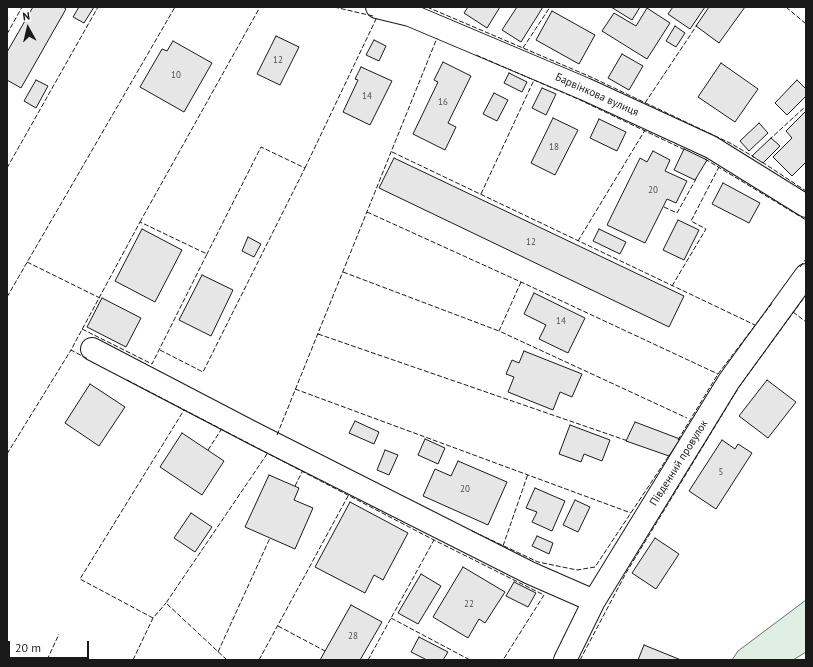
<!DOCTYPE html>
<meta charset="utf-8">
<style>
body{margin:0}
#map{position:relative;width:813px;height:667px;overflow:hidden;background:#fff;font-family:"PT Sans",sans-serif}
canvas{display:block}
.frame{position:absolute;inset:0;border:8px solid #1a1a1a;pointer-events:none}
.north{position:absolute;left:8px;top:8px;width:40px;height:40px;-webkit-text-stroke:3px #fff;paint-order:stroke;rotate:352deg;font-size:11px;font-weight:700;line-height:16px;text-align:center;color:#1a1a1a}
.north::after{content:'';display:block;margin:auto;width:14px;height:18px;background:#1a1a1a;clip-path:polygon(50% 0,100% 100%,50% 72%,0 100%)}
.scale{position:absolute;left:8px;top:641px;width:81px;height:18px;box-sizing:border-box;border:2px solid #1a1a1a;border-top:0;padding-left:5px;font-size:12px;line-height:14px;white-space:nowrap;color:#1a1a1a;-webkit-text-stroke:3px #fff;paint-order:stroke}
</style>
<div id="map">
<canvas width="813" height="667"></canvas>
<div class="frame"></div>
<div class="north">N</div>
<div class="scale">20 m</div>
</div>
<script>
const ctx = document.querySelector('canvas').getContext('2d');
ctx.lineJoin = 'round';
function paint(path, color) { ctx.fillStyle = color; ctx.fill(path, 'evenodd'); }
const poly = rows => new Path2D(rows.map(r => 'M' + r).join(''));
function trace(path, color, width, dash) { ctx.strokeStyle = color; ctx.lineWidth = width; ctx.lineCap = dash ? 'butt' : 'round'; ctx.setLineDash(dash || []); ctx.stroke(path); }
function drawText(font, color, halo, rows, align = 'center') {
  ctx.font = font + ' "PT Sans",sans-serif'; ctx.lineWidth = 3; ctx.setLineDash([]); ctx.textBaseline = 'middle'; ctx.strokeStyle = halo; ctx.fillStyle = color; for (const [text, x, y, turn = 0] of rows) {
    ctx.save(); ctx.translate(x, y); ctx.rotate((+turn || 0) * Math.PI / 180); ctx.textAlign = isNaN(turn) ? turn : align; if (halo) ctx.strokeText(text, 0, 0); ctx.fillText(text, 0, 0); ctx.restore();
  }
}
const green = poly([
 [806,600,806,652,793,660,732,660,738,651,806,600]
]);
const building = poly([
 [33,7,63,7,66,9,21,88,7,80,7,52,33,7],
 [79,7,94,7,84,23,73,17,79,7],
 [468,7,500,7,487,28,464,13,468,7],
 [517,7,543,7,521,42,502,30,517,7],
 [611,7,640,7,632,20,611,7],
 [673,7,705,7,690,29,668,14,673,7],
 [709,7,745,7,719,43,696,26,709,7],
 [647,8,670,23,647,59,602,31,614,13,636,26,647,8],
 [552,11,595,35,579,64,536,40,552,11],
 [675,26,685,33,676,47,666,41,675,26],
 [276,36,299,47,280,85,257,74,276,36],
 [374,40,386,46,379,61,366,55,374,40],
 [173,41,212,63,184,112,140,87,162,49,167,51,173,41],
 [622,54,643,66,629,90,608,78,622,54],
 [443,62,471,76,448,123,456,127,445,150,413,134,438,82,434,80,443,62],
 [721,63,758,89,735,122,698,97,721,63],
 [361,67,392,81,370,125,343,112,358,80,355,79,361,67],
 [509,73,527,82,522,92,504,83,509,73],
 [36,80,48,86,36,108,24,101,36,80],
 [797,80,806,89,806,96,787,115,775,103,797,80],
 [542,88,556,94,546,115,532,108,542,88],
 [494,93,508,100,497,121,483,114,494,93],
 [806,111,806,162,792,176,773,157,792,138,786,131,806,111],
 [553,118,578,130,555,175,531,163,553,118],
 [599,119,626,132,617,151,590,138,599,119],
 [759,123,768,133,749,151,740,141,759,123],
 [771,138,780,146,763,163,752,156,771,138],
 [684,149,707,160,695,180,674,170,684,149],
 [653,151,670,160,665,171,687,181,676,203,667,199,645,243,607,225,640,158,647,162,653,151],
 [394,158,684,296,669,327,379,188,394,158],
 [723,183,760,203,749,223,712,204,723,183],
 [678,220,699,230,684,260,663,250,678,220],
 [142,229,182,250,155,302,115,281,142,229],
 [599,229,626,242,620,254,593,241,599,229],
 [248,237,261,244,254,257,242,251,248,237],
 [202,275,233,290,211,336,179,320,202,275],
 [534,293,585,318,568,353,539,339,546,325,524,314,534,293],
 [102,298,141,318,126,347,87,327,102,298],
 [524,351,582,374,572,397,560,392,553,410,508,392,514,377,506,374,512,360,519,363,524,351],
 [767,380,796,402,768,438,739,416,767,380],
 [90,384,125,407,99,446,65,423,90,384],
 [355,421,379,432,374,444,349,433,355,421],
 [635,422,680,439,669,456,626,441,635,422],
 [570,425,610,440,602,461,584,454,581,462,559,454,570,425],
 [182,433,224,461,202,495,160,467,182,433],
 [425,439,445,448,438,464,418,455,425,439],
 [722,440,735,449,738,444,752,453,716,509,689,491,722,440],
 [385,450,398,455,389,475,377,470,385,450],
 [458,461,507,482,488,525,423,496,435,469,451,476,458,461],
 [269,475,299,488,294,500,313,508,295,549,245,527,269,475],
 [535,488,565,501,552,531,532,522,537,512,526,508,535,488],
 [575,500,590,507,578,532,563,525,575,500],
 [350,502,408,533,383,580,374,575,365,593,315,567,350,502],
 [191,513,212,527,195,552,174,538,191,513],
 [537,536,553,543,549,554,532,546,537,536],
 [655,538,679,554,656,589,632,573,655,538],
 [463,567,505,592,485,623,479,619,468,638,433,617,463,567],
 [421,574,441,586,418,624,398,613,421,574],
 [514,582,536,593,528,607,506,596,514,582],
 [351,605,382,622,360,660,320,660,351,605],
 [419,637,448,652,443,660,427,660,411,652,419,637],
 [644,645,681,660,638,660,644,645]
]);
const minor = poly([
 [377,7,410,15,585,89,711,147,806,206],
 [92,349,253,433,530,573,594,601],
 [565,660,594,601,729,381,806,275]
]);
const fence = poly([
 [334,7,373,16],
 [427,7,591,77,730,143,754,157],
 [786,7,806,24],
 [7,34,22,7],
 [523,48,550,7],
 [476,55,578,99,685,150],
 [645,103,697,25],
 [769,140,806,106],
 [392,152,755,325],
 [705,159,806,220],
 [762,162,806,191],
 [7,168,98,7],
 [305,168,377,17],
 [481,194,534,80],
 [664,207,677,213,696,179],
 [367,212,521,282,718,374],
 [140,222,260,7],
 [578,241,645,130],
 [27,262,100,298],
 [800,267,806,259],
 [343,272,499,331],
 [521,282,499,331,687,418],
 [672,286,706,229,691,221,719,167],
 [7,297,175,7],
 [793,312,806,322],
 [82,329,152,364,207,254,140,222,71,350,88,359],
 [318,334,628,441],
 [160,350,203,372,305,168,261,147,207,254],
 [127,380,434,540,544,595,503,660],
 [295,389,631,513],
 [277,435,437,38],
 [678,440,718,374,773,302],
 [208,450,221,430],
 [7,454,71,350],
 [295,486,302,472],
 [472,531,538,562,577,570,595,567,670,454],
 [503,546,528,474],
 [153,618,80,579,184,410],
 [391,618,470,660],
 [278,626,325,651],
 [218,652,270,538],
 [47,660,59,634],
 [133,660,153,618,166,603],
 [227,660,166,603,267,454],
 [259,660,348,496],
 [368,660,434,540],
 [580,660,626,573,739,387,806,295]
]);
const numberNames = [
 ["12",278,60],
 ["10",176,75],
 ["14",367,96],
 ["16",443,102],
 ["18",554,147],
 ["20",653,190],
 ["12",531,242],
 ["14",561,321],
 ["5",721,472],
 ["20",465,489],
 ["22",469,604],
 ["28",353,636]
];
const streetNames = [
 ["Барвінкова вулиця",597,95,24],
 ["Південний провулок",679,463,-58]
];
paint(green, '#e0efe3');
trace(green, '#6a6a6a', 1);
paint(building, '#e6e6e6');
trace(building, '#1a1a1a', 1);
trace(minor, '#1a1a1a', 24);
trace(minor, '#fff', 22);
trace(fence, '#1a1a1a', 1, [5, 2]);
drawText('9px', '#4d4d4d', null, numberNames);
drawText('11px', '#1a1a1a', '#fff', streetNames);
</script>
